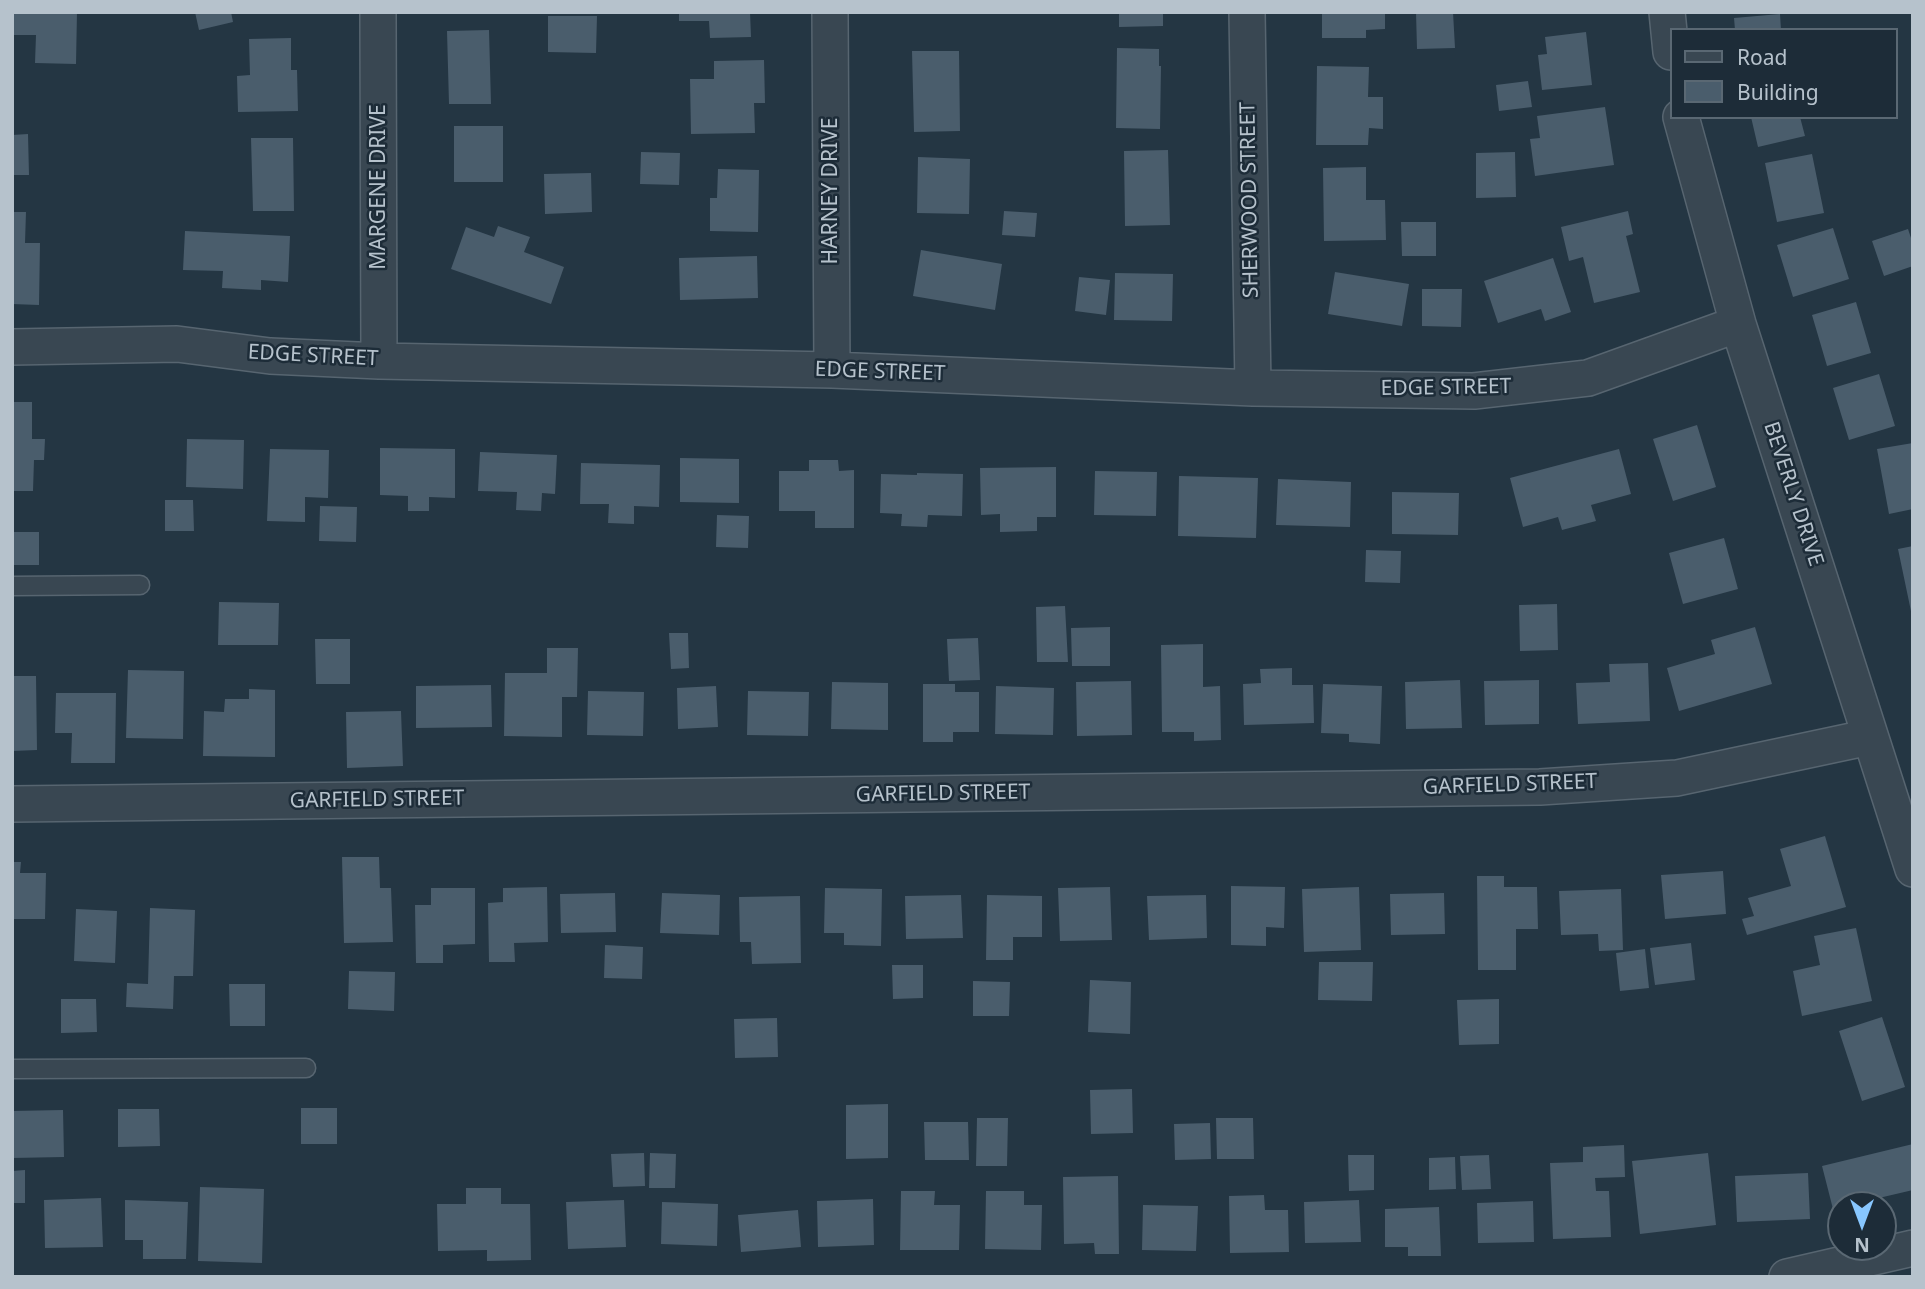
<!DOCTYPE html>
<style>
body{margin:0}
#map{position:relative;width:1925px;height:1289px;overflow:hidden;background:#243643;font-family:"Noto Sans",sans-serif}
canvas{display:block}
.frame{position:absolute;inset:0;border:14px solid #b6c2cc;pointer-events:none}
.legend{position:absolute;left:1670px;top:28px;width:228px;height:91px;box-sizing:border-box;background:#1d2c38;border:2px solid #5a6873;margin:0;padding:9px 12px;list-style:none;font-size:21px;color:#b6c2cc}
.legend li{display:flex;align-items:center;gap:14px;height:35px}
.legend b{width:35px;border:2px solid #5a6873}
.north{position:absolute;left:1827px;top:1191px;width:70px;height:70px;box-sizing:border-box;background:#1d2c38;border:2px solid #5a6873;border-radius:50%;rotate:180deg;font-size:19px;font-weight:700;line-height:28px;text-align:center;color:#b6c2cc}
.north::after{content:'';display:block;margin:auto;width:24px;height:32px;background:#88c7ff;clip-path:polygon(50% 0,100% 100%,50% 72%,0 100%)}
</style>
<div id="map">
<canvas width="1925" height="1289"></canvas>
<div class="frame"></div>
<ul class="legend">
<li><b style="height:9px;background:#394752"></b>Road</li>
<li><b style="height:19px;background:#4a5d6c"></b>Building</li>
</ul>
<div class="north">N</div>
</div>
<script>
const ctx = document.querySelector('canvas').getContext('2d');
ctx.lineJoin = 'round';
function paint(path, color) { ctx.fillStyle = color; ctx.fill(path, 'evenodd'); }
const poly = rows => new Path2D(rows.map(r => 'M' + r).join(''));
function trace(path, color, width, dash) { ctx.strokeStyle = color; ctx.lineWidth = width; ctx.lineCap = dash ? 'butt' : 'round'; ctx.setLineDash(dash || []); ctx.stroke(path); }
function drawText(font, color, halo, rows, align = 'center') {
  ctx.font = font + ' "Noto Sans",sans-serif'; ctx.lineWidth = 5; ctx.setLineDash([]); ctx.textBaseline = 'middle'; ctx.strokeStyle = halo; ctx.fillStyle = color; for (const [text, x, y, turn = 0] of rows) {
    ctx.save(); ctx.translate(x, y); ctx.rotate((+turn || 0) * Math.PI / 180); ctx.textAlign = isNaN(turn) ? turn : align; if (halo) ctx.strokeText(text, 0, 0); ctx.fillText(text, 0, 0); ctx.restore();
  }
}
const building = poly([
 [12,12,77,12,76,64,35,63,36,35,12,35],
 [195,12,231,12,233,22,199,30],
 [679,12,750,12,751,37,710,38,709,21,679,21],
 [1119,12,1163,12,1163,26,1119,27],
 [1322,12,1385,12,1385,29,1366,30,1366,38,1322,38],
 [1416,12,1453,12,1455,48,1417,49],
 [1780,14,1781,30,1735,30,1734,18],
 [548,16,597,16,596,53,548,52],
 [489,30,491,104,449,104,447,31],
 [1586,32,1592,85,1542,90,1538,55,1547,54,1545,37],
 [291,38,291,70,297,70,298,111,238,112,237,76,250,75,249,39],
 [1117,48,1159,49,1159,66,1161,66,1160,129,1116,128],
 [912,51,959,51,960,131,914,132],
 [764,60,765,103,754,103,755,133,691,134,690,79,714,79,714,61],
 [1317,66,1369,67,1368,97,1383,97,1383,129,1369,128,1368,145,1316,145],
 [1528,81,1532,107,1499,111,1496,85],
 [1605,107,1614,165,1535,176,1530,139,1540,138,1537,116],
 [1751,117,1800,117,1805,136,1758,147],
 [454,126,503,126,503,182,454,182],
 [28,134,29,175,12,175,12,135],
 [251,138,293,138,294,211,253,211],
 [1168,150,1170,225,1125,226,1124,151],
 [641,152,680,153,679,185,640,184],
 [1515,152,1516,197,1476,198,1476,153],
 [1812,154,1824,213,1777,222,1765,163],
 [918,157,970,159,969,214,917,213],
 [1366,167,1366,200,1385,200,1386,240,1324,241,1323,168],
 [718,169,759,170,758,232,710,231,710,198,717,198],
 [591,173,592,212,545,214,544,174],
 [1004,211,1037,213,1035,237,1002,235],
 [1628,211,1633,234,1626,236,1640,292,1594,303,1583,257,1569,261,1561,227],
 [12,212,26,212,25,243,40,243,39,305,12,304],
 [1401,222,1436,222,1436,256,1402,256],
 [498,226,530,237,524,252,564,267,551,304,451,269,466,227,494,237],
 [1833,228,1849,279,1793,297,1777,245],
 [1908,229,1913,244,1913,266,1884,276,1872,241],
 [185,231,290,236,288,282,261,280,261,290,222,288,223,271,183,270],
 [921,250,1002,264,995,310,913,296],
 [757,256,758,298,680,300,679,258],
 [1553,258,1571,312,1545,321,1541,309,1498,323,1484,281],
 [1335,272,1409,284,1402,326,1328,314],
 [1115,273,1173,274,1172,321,1114,320],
 [1079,277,1110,280,1106,315,1075,311],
 [1422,289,1462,289,1461,327,1422,326],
 [1856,302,1871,353,1827,366,1812,315],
 [1879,374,1895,426,1849,440,1833,388],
 [12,402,32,402,32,439,45,439,44,460,34,460,33,491,12,491],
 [1697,425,1716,487,1673,501,1653,439],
 [187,439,244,440,243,489,186,487],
 [1913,443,1913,509,1889,514,1877,449],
 [380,448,455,449,455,498,429,497,429,511,408,511,408,496,380,495],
 [270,449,329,450,328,498,305,497,305,522,267,521],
 [1619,449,1631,494,1591,505,1596,521,1562,530,1558,517,1523,527,1510,478],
 [480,452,557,455,555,494,542,493,541,511,516,510,517,492,478,491],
 [680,458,739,459,739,503,680,502],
 [809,460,838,460,839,471,854,470,854,528,815,528,815,511,779,511,779,471,809,471],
 [581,463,660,465,659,507,634,506,634,524,608,523,609,504,580,504],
 [1056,467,1056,517,1037,517,1037,531,1000,532,1000,514,981,515,980,468],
 [1095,471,1157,472,1156,516,1094,515],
 [917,473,963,474,962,516,928,515,927,527,901,526,902,514,880,513,881,474,917,475],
 [1179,476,1258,478,1256,538,1178,536],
 [1278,479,1351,482,1350,527,1276,525],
 [1392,492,1459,493,1458,535,1392,534],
 [165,500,193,500,194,531,165,531],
 [320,506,357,507,356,542,319,541],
 [717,515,749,516,748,548,716,547],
 [12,532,39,532,39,565,12,565],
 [1724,538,1738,589,1683,604,1669,553],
 [1913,546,1913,616,1912,616,1898,549],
 [1366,550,1401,551,1400,583,1365,582],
 [219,602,279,603,278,645,218,645],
 [1557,604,1558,650,1520,651,1519,605],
 [1065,606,1068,662,1037,662,1036,607],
 [1110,627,1110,666,1072,666,1071,628],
 [1755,627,1772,684,1679,711,1667,668,1715,654,1711,640],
 [669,633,688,633,689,668,671,669],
 [978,638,980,680,949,681,947,639],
 [315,639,350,639,350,684,316,684],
 [1203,644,1203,687,1220,686,1221,740,1194,741,1194,732,1162,732,1161,645],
 [547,648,578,648,577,697,562,697,562,737,504,736,505,673,547,673],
 [1648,663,1650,721,1578,724,1576,683,1610,682,1609,664],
 [1292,668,1292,685,1313,685,1314,723,1244,725,1243,684,1261,683,1260,669],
 [128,670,184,671,183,739,126,738],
 [12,676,36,676,37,750,12,751],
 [1460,680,1462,728,1406,729,1405,682],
 [1539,680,1539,724,1485,725,1484,681],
 [1131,681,1132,735,1077,736,1076,682],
 [832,682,888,683,888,730,831,729],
 [923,684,955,684,955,692,979,692,979,732,953,732,953,742,923,742],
 [1323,684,1382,686,1380,744,1349,742,1349,734,1321,733],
 [491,685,492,727,416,728,416,686],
 [716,686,718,727,678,729,677,688],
 [996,686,1054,688,1053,735,995,734],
 [249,689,275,690,275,757,203,756,204,711,224,712,225,699,249,699],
 [588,691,644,692,643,736,587,735],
 [748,691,809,692,808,736,747,735],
 [56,693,116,693,115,763,71,763,72,733,55,733],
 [401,711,403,766,347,768,346,712],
 [1825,836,1846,907,1747,935,1742,919,1754,916,1748,898,1791,886,1780,849],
 [342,857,379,857,380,888,391,888,393,942,344,943],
 [12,862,21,862,20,873,46,873,45,919,12,919],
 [1723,871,1726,914,1665,919,1661,875],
 [1477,876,1504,876,1504,887,1537,887,1538,929,1516,929,1516,970,1478,970],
 [1231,886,1285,887,1284,928,1266,927,1266,946,1231,945],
 [547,887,548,942,514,943,515,962,489,962,488,903,503,902,503,888],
 [1110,887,1112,940,1060,941,1058,888],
 [1359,887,1361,950,1304,952,1302,889],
 [431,888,475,888,475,944,443,945,443,963,416,963,415,905,431,905],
 [825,888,882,889,881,946,844,945,844,933,824,933],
 [1621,889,1623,950,1599,951,1598,934,1561,935,1559,891],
 [615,893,616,932,561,933,560,894],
 [662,893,720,895,719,935,660,933],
 [1444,893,1445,934,1391,935,1390,894],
 [961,895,963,938,906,939,905,896],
 [987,895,1042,896,1042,937,1013,937,1013,960,986,960],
 [1206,895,1207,938,1149,940,1147,896],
 [800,896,801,963,752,964,751,942,740,942,739,897],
 [150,908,195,910,193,976,174,976,173,1009,126,1007,127,983,148,984],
 [76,909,117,911,115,963,74,961],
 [1856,928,1872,1001,1802,1016,1793,971,1820,965,1814,936],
 [1691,943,1695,980,1655,985,1650,948],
 [605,945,643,947,642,979,604,978],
 [1645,949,1649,988,1620,991,1616,953],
 [1319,962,1373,962,1372,1001,1318,1000],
 [892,965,923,965,923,998,893,999],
 [349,971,395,972,394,1011,348,1009],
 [1090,980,1131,982,1130,1034,1088,1032],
 [973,981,1010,982,1009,1016,973,1016],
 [229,984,265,984,265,1026,230,1026],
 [61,999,96,999,97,1032,61,1033],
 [1499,999,1499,1044,1459,1045,1457,1000],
 [1882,1017,1905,1087,1862,1101,1839,1031],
 [777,1018,778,1057,735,1058,734,1019],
 [1132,1089,1133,1133,1091,1134,1090,1090],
 [888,1104,888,1158,846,1159,846,1105],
 [301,1108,337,1108,337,1144,301,1144],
 [118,1109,159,1109,160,1146,118,1147],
 [63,1110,64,1157,12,1158,12,1111],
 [977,1118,1008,1118,1007,1166,976,1166],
 [1216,1118,1253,1118,1254,1159,1217,1159],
 [924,1122,968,1122,969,1160,925,1160],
 [1210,1123,1211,1159,1175,1160,1174,1124],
 [1913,1144,1913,1190,1849,1205,1841,1205,1841,1207,1833,1209,1822,1166],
 [1624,1145,1625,1177,1595,1178,1596,1191,1609,1191,1611,1237,1553,1239,1550,1163,1583,1162,1583,1147],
 [644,1153,645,1186,613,1187,611,1154],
 [650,1153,676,1154,675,1188,649,1188],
 [1708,1153,1716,1225,1640,1234,1632,1161],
 [1348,1155,1374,1155,1374,1190,1349,1191],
 [1489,1155,1491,1189,1462,1190,1460,1156],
 [1455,1157,1456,1189,1429,1190,1429,1158],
 [25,1170,25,1203,12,1203,12,1171],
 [1808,1173,1810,1219,1737,1222,1735,1176],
 [1118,1176,1119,1254,1095,1254,1094,1243,1064,1244,1063,1177],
 [200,1187,264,1189,262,1263,198,1261],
 [466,1188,501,1188,501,1204,530,1204,531,1260,487,1261,487,1250,438,1251,437,1204,466,1204],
 [901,1191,935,1191,934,1205,960,1205,959,1250,900,1250],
 [986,1191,1024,1191,1024,1205,1042,1205,1041,1250,985,1249],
 [1264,1195,1265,1210,1288,1210,1289,1252,1230,1253,1229,1196],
 [101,1198,103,1247,45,1248,44,1200],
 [873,1199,874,1245,818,1247,817,1201],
 [125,1200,188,1202,186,1259,143,1259,143,1240,125,1240],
 [624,1200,626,1247,568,1249,566,1202],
 [1359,1200,1361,1242,1305,1243,1304,1202],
 [1533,1201,1534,1242,1478,1243,1477,1203],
 [662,1202,718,1204,717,1246,661,1244],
 [1143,1205,1198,1206,1196,1251,1142,1250],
 [1439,1207,1441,1256,1408,1256,1408,1247,1385,1247,1385,1209],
 [798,1210,801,1247,741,1252,738,1215]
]);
const service = poly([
 [12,586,140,585],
 [12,1069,306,1068]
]);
const minor = poly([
 [378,12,379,361],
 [830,12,832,370],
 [1247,12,1253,388],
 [1667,12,1671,52],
 [1681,117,1738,324,1913,869],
 [12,347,177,344,270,356,379,361,832,370,1253,388,1474,391,1588,378,1738,324],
 [12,804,1540,787,1677,778,1870,737],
 [1787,1277,1913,1248]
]);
const streetNames = [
 ["MARGENE DRIVE",379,187,-90],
 ["HARNEY DRIVE",831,191,-90],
 ["SHERWOOD STREET",1250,200,-91],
 ["EDGE STREET",313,356,3],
 ["EDGE STREET",880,372,2],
 ["EDGE STREET",1446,388,-1],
 ["BEVERLY DRIVE",1793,494,72],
 ["GARFIELD STREET",1510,785,-2],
 ["GARFIELD STREET",943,794,-1],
 ["GARFIELD STREET",377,800,-1]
];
paint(building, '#4a5d6c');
trace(service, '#576570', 21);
trace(minor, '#576570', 38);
trace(service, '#394752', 18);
trace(minor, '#394752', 35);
drawText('21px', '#b6c2cc', '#1d2c38', streetNames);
</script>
